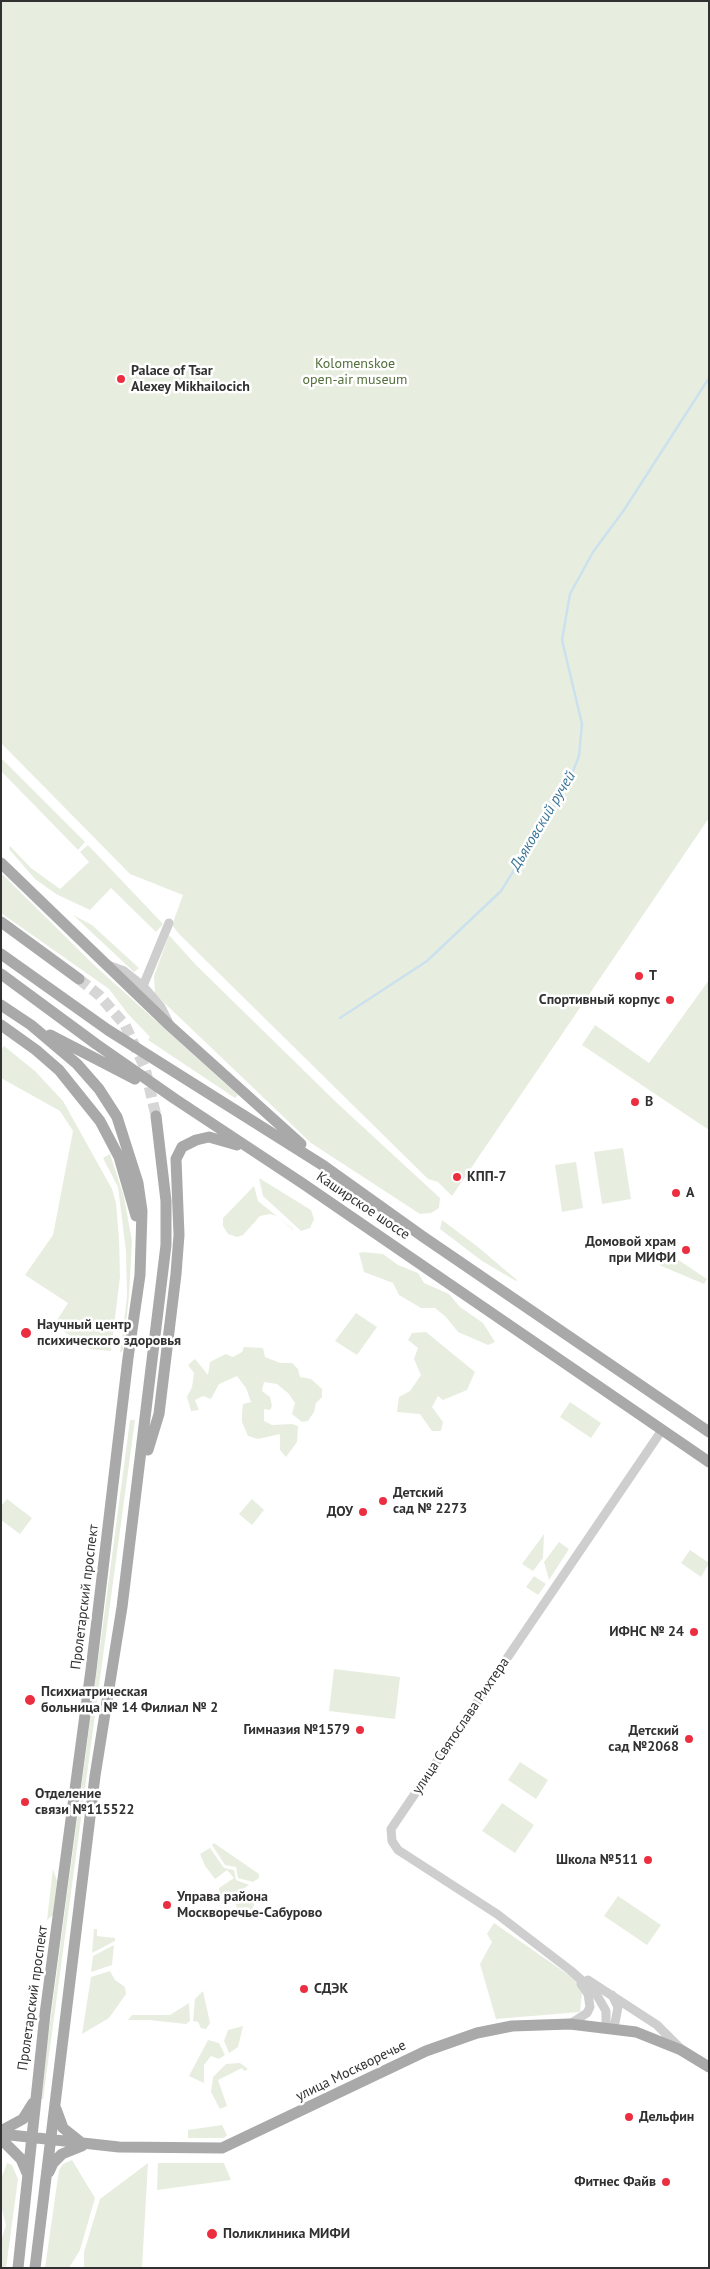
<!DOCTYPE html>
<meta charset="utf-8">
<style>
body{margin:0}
#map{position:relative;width:710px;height:2269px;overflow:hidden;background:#fff;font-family:"PT Sans",sans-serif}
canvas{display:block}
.frame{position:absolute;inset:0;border:2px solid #313131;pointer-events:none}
</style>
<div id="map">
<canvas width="710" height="2269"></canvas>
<div class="frame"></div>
</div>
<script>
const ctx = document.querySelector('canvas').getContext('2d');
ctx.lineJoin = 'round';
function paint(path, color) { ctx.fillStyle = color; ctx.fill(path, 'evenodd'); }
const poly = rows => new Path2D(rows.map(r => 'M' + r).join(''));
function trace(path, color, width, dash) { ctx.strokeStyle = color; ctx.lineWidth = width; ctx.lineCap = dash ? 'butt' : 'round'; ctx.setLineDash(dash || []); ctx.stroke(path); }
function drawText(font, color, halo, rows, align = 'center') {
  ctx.font = font + ' "PT Sans",sans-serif'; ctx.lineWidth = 5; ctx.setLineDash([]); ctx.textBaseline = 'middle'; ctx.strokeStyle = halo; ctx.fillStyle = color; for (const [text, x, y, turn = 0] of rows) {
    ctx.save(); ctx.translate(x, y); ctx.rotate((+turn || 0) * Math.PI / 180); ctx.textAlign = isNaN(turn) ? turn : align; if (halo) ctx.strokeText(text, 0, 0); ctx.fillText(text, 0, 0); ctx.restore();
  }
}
const green = poly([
 [1,1,709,1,709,818,452,1196,438,1182,428,1179,179,934,172,925,183,895,130,874,1,743],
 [1,758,85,842,78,850,1,771],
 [88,845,163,924,156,932,111,888,90,910,56,894,35,879,9,849,10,846,31,868,60,889,89,862,80,852],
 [1,873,93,964,238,1095,235,1098,148,1040,150,1037,128,1014,109,989,1,913],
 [73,915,92,925,139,968,134,972],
 [169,935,195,964,337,1103,440,1198,439,1208,431,1213,420,1214,311,1143,155,994,154,976],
 [709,980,709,1130,582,1045,595,1025,649,1063],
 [4,1046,35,1071,63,1101,112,1189,116,1203,119,1240,120,1277,111,1351,90,1349,54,1325,68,1303,25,1275,53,1235,73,1131,60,1111,1,1078,1,1050],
 [623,1148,631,1199,602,1204,594,1152],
 [110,1154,124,1197,132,1241,129,1296,123,1350,120,1353,127,1297,126,1251,118,1187,103,1158],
 [576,1162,583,1208,562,1212,555,1165],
 [259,1178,311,1210,314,1219,310,1228,301,1231,263,1196],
 [254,1186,258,1201,293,1229,293,1230,277,1216,270,1214,260,1216,243,1235,237,1237,228,1234,223,1226,223,1218],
 [442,1220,478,1247,517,1280,516,1281,482,1261,440,1229],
 [363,1252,383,1254,398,1265,418,1273,424,1283,449,1294,460,1307,483,1323,495,1342,488,1345,458,1332,446,1317,435,1308,421,1308,399,1295,393,1283,364,1272,359,1253],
 [668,1253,707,1279,704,1284,659,1265],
 [356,1313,377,1327,357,1355,335,1341],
 [426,1332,475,1372,467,1390,443,1400,438,1396,432,1407,443,1422,441,1431,432,1431,420,1414,397,1412,399,1397,410,1391,421,1375,414,1359,418,1348,408,1340,412,1333],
 [244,1347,263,1348,265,1357,280,1363,292,1363,298,1369,300,1377,311,1379,322,1389,322,1397,316,1403,314,1412,308,1421,302,1422,292,1414,295,1403,288,1393,277,1384,264,1382,262,1391,270,1397,272,1406,270,1410,264,1409,264,1421,272,1425,292,1424,298,1426,297,1442,286,1457,280,1450,280,1434,258,1439,248,1436,242,1422,242,1414,243,1404,251,1402,246,1388,237,1376,219,1384,211,1399,203,1396,195,1400,199,1410,191,1411,187,1397,192,1387,194,1373,188,1365,195,1359,208,1375,210,1362,226,1354,233,1357,242,1352],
 [570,1402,601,1423,591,1438,560,1417],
 [130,1420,135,1420,43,2099,40,2099],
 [7,1499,32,1518,20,1534,1,1520,1,1506],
 [252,1499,264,1510,252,1525,239,1514],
 [544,1534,543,1558,533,1571,522,1564],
 [559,1542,569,1549,549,1580,544,1562],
 [690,1550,709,1563,701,1577,681,1563],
 [534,1576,546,1584,538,1595,526,1587],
 [334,1669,400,1677,395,1719,329,1711],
 [520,1762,548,1780,536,1799,508,1780],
 [502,1803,534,1825,515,1853,482,1831],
 [214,1843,259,1874,259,1878,253,1882,238,1878,236,1867,225,1865,212,1845],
 [210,1848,224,1868,234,1870,236,1880,249,1885,221,1903,219,1888,234,1878,227,1870,215,1879,205,1866,200,1854],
 [53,1869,57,1881,53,1915,47,1920],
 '236 1904a9 9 0 1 1 18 0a9 9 0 1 1-18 0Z',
 [618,1896,661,1925,647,1945,604,1916],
 [494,1923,583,1985,580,2012,496,2019,480,1964,492,1942,487,1934],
 [94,1929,97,1929,97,1936,115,1938,115,1941,92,1953],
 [114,1945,112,1965,91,1972,93,1956],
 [110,1971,115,1980,125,1987,126,1994,109,2018,82,2034,91,1977],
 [203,1991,210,2023,206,2029,201,2028,198,2022,193,2021,195,1999],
 [189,2003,190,2021,186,2024,149,2020,128,2020,132,2015,170,2015],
 [243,2026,238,2047,229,2053,224,2041,228,2030],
 [208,2040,219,2043,225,2055,219,2059,211,2056,204,2065,204,2083,189,2076],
 [240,2063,248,2069,244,2071,242,2068,218,2080,227,2106,220,2109,211,2092,213,2077,226,2064],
 [222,2125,227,2135,224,2138,188,2138,188,2130],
 [72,2160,95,2198,80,2250,69,2268,45,2268,59,2170,63,2164],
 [7,2163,12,2165,18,2179,6,2268,1,2268,1,2241,6,2225,1,2206,1,2179],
 [148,2163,142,2268,84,2268,84,2252,100,2199],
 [158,2163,224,2163,231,2180,157,2190]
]);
const stream = poly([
 [340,1018,427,961,501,891,568,784,579,756,582,724,562,640,570,594,593,552,624,510,709,378]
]);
const majorTunnel = poly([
 [79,979,99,995,125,1025,145,1068,156,1116]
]);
const minor = poly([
 [108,965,124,971,143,986,161,1007,168,1021],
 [143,986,169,923],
 [588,1980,657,2025,681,2049],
 [612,1995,618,2007,614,2028],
 [570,2024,587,2013,590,2007,588,1994,581,1984],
 [606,2027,606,2011,595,1992,570,1970,497,1914,398,1850,392,1841,391,1829,662,1430]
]);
const major = poly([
 [1,863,170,1026,301,1144],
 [1,922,79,979],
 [1,954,108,1030,324,1166,422,1236,709,1432],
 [1,974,96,1044,175,1099,302,1183,709,1462],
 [1,1005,31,1025,77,1064,99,1089,117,1117,138,1183,142,1211,140,1275,128,1358,91,1670,45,2014,18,2268],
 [1,1025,36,1050,59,1070,100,1121,119,1157,136,1216],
 [50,1035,135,1079],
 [148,1450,159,1414,176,1274,179,1235,176,1159,182,1147,196,1140,209,1137,237,1145],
 [56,2109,63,2128,83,2144],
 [1,2131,23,2119,33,2103],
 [1,2134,119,2147,222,2148,426,2051,477,2033,512,2026,570,2024,636,2032,681,2050,709,2067],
 [1,2139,21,2159,27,2173],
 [49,2172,53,2163,62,2154,82,2146],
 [35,2268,95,1776,122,1607,166,1245,166,1201,156,1116]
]);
const markers = [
 [121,379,5,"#eb2f40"],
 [639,976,5,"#eb2f40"],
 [670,1000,5,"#eb2f40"],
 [635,1102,5,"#eb2f40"],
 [457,1177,5,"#eb2f40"],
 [676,1193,5,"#eb2f40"],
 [686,1250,5,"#eb2f40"],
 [26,1333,6,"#eb2f40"],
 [383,1501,5,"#eb2f40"],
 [363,1512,5,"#eb2f40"],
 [694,1632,5,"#eb2f40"],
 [30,1700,6,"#eb2f40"],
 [360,1730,5,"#eb2f40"],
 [689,1739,5,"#eb2f40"],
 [25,1802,5,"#eb2f40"],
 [648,1860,5,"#eb2f40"],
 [167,1905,5,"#eb2f40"],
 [304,1989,5,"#eb2f40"],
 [629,2117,5,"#eb2f40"],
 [666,2182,5,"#eb2f40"],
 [212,2234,6,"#eb2f40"]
];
const parkNames = [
 ["Kolomenskoe",355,364],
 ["open-air museum",355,380]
];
const poiNames = [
 ["Palace of Tsar",131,371],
 ["Alexey Mikhailocich",131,387],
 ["Т",649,976],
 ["Спортивный корпус",660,1000,"right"],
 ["В",645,1102],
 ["КПП-7",467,1177],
 ["А",686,1193],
 ["Домовой храм",676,1242,"right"],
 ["при МИФИ",676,1258,"right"],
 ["Научный центр",37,1325],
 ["психического здоровья",37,1341],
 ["Детский",393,1493],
 ["сад № 2273",393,1509],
 ["ДОУ",353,1512,"right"],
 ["ИФНС № 24",684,1632,"right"],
 ["Психиатрическая",41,1692],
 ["больница № 14 Филиал № 2",41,1708],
 ["Гимназия №1579",350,1730,"right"],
 ["Детский",679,1731,"right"],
 ["сад №2068",679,1747,"right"],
 ["Отделение",35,1794],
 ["связи №115522",35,1810],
 ["Школа №511",638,1860,"right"],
 ["Управа района",177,1897],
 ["Москворечье-Сабурово",177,1913],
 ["СДЭК",314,1989],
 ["Дельфин",639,2117],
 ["Фитнес Файв",656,2182,"right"],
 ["Поликлиника МИФИ",223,2234]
];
const streetNames = [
 ["Каширское шоссе",363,1206,34],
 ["Пролетарский проспект",85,1597,-83],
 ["улица Святослава Рихтера",461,1726,-56],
 ["Пролетарский проспект",33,1998,-82],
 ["улица Москворечье",351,2071,-26]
];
const waterNames = [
 ["Дьяковский ручей",543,821,-59]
];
paint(green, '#e7eedf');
trace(stream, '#cbe1ee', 2.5);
trace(majorTunnel, '#d6d6d6', 11, [11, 5.5]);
trace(minor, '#cecece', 9);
trace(major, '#a9a9a9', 11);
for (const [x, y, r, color] of markers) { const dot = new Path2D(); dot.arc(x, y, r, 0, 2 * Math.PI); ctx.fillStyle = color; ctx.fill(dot); trace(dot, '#fff', 2); }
drawText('14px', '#546f3c', '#fff', parkNames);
drawText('bold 14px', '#313131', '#fff', poiNames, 'left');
drawText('14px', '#313131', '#fff', streetNames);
drawText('italic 15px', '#3b7597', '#fff', waterNames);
</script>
